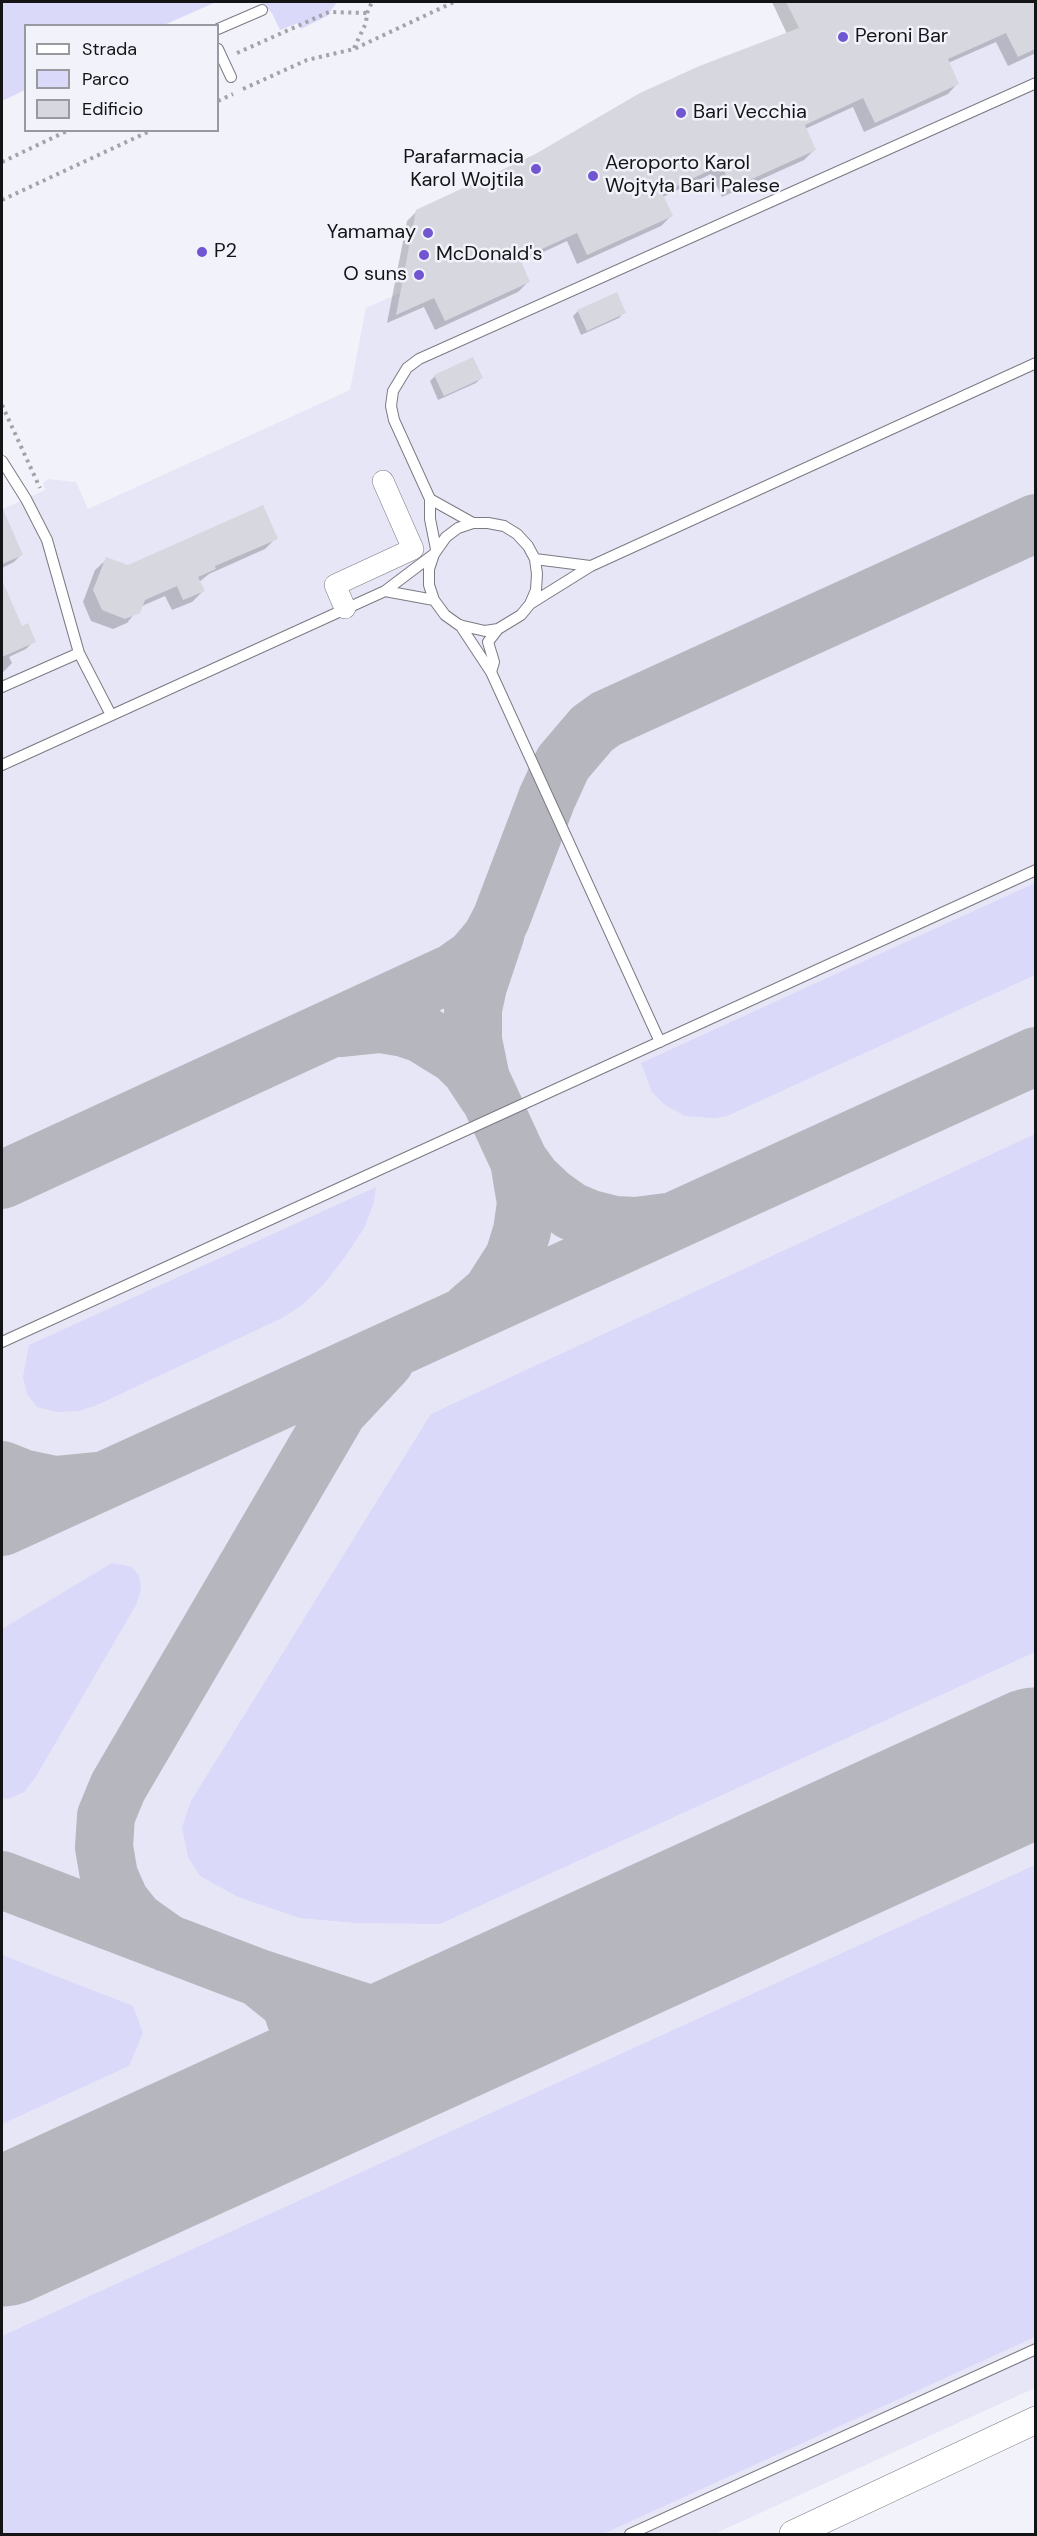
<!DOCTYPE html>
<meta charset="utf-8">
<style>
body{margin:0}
#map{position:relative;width:1037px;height:2536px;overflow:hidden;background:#f2f2fb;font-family:"DM Sans",sans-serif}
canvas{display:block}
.frame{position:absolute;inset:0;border:3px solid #141417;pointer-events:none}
.legend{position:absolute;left:24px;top:24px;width:195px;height:108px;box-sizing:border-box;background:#f2f2fb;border:2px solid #9999a0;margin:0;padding:8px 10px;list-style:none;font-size:18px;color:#141417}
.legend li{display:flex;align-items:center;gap:12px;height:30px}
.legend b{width:30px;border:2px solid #9999a0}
</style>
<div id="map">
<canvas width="1037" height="2536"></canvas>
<div class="frame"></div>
<ul class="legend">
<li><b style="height:8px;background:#fff"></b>Strada</li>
<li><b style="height:16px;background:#dbd9f9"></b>Parco</li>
<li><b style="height:16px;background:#d7d7e0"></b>Edificio</li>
</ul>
</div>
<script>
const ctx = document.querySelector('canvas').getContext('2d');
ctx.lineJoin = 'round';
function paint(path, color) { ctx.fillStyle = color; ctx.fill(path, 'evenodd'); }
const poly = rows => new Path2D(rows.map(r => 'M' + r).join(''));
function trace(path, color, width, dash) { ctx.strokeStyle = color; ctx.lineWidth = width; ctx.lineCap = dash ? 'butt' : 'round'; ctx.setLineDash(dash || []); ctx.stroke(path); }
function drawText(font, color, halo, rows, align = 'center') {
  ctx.font = font + ' "DM Sans",sans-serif'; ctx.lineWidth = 5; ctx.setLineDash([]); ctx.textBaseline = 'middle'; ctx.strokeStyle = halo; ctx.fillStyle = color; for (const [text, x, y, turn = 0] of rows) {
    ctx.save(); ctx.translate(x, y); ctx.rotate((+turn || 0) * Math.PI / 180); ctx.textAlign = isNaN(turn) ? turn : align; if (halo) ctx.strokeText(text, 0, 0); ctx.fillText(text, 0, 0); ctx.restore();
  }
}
const built = poly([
 [786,2,1035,2,1035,2388,714,2534,2,2534,2,507,3,509,45,490,43,483,48,479,76,482,88,509,350,390,366,308,400,293,416,210,532,156,640,93,702,65,809,49]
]);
const green = poly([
 [2,2,216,2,164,25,26,26,25,90,2,101],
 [261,2,337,2,327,16,301,29,298,23,280,30,272,13],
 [1035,883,1035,975,727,1116,714,1118,685,1116,665,1105,652,1092,641,1063],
 [1035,1134,1035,1652,440,1924,355,1923,300,1918,238,1897,200,1876,188,1857,182,1827,191,1801,431,1414],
 [376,1187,374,1202,364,1228,345,1257,323,1285,302,1305,282,1318,95,1406,78,1411,56,1412,37,1407,27,1394,23,1377,29,1345],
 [112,1563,132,1567,139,1576,141,1590,136,1605,35,1778,24,1792,8,1799,2,1798,2,1629],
 [1035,1865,1035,2337,603,2534,2,2534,2,2336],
 [2,1955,133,2006,143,2033,129,2066,2,2124]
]);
const shadow = poly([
 [772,2,1036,2,1036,53,1008,66,996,42,948,63,957,84,948,94,864,132,853,107,805,129,814,150,804,160,722,197,711,174,663,197,671,216,661,226,577,264,567,241,520,263,528,282,518,292,435,330,424,307,387,323,407,221,417,211,787,34],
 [578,311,624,312,619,318,581,335,573,316],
 [435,376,481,378,476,383,438,400,430,381],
 [2,511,22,554,14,562,2,568],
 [276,538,265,549,209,574,199,582,203,591,192,602,172,610,165,596,140,607,127,623,113,629,91,621,83,602,95,570,107,559,128,566],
 [2,584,21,628,34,641,26,649,9,657,12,663,2,673]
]);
const taxiway = poly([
 [496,932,478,986,473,1009,473,1040,481,1079,519,1161,532,1179,550,1196,571,1211,590,1219,614,1225,636,1226,667,1222],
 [342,1028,380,1024,404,1028,422,1034,456,1055,470,1069,487,1095],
 [2,1180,454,972,474,958,491,938,501,919,547,798,563,763,592,729,606,719,1036,523],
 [470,1311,491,1293,514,1257,522,1231,526,1203,519,1161],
 [2,1470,22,1478,55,1485,96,1481],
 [2,1527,1036,1056],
 [2,1880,259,1978,379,2017,419,2019,457,2015,503,2004],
 [167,1943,136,1921,120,1901,109,1876,104,1847,106,1816,118,1787,338,1411,385,1361],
 [248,2121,280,2094,297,2065,301,2034,290,2003,259,1978]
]);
const runway = poly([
 [2,2233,1036,1761]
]);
const building = poly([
 [786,2,1035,2,1035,49,1018,57,1006,33,948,59,959,84,875,123,863,98,805,125,816,150,732,188,721,165,662,193,673,216,587,255,577,233,520,259,530,282,445,321,434,298,396,315,416,210,532,156,640,93,702,65,799,28],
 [617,292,626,313,587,331,577,310],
 [473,357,483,378,444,396,434,375],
 [263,505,278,539,215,566,216,569,198,577,205,591,183,600,177,586,145,600,140,613,125,619,102,610,93,590,106,557,128,565],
 [2,507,23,555,2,564],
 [2,580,22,626,28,623,36,642,2,657]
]);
const path = poly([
 [354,48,366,23,367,13,372,2],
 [237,53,329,12,367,13],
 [243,89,307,60,354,49,454,2],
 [218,101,233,94],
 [2,162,69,130],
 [2,200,152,130],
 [2,405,40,488]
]);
const service = poly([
 [218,29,262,10],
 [218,49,231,77],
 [2,461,26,499,47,540,79,653,111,715],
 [430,499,473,523],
 [436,549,430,519,430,499,394,420,391,406,393,391,407,368,419,359,1036,83],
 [535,559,590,566],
 [385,591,434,600],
 [530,604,591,566,1036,363],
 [460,625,491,672,660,1042],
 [491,672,494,662,488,642,498,629],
 [2,687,79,653],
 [2,765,385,591,434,554,446,537,458,528,473,523,488,523,504,526,517,534,528,546,535,559,537,574,536,590,530,604,521,615,498,629,485,631,459,625,445,615,434,600,429,585,429,569,434,554],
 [2,1342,1036,870],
 [630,2534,1036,2349]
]);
const minor = poly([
 [345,608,335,585,413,549,383,481]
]);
const tertiary = poly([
 [793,2534,1036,2420]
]);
const markers = [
 [843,37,6,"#7056d0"],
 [681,113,6,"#7056d0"],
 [536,169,6,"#7056d0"],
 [593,176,6,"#7056d0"],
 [428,233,6,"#7056d0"],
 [202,252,6,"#7056d0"],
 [424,255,6,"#7056d0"],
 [419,275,6,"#7056d0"]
];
const poiNames = [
 ["Peroni Bar",855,37],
 ["Bari Vecchia",693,113],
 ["Parafarmacia",524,158,"right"],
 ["Karol Wojtila",524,181,"right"],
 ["Aeroporto Karol",605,164],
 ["Wojtyła Bari Palese",605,187],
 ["Yamamay",416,233,"right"],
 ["P2",214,252],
 ["McDonald's",436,255],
 ["O suns",407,275,"right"]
];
paint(built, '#e7e6f7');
paint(green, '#dbd9f9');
paint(shadow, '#0003');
trace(taxiway, '#b6b6be', 58);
trace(runway, '#b6b6be', 147);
paint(building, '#d7d7e0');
trace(service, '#7b7b83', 12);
trace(minor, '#7b7b83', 22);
trace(tertiary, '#7b7b83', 28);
trace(path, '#a3a3aa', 4, [3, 4.5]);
trace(service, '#fff', 10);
trace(minor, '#fff', 21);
trace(tertiary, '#fff', 27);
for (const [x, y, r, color] of markers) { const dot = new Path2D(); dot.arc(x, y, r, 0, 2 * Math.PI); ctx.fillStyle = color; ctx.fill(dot); trace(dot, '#f2f2fb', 2); }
drawText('20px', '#141417', '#f2f2fb', poiNames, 'left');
</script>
